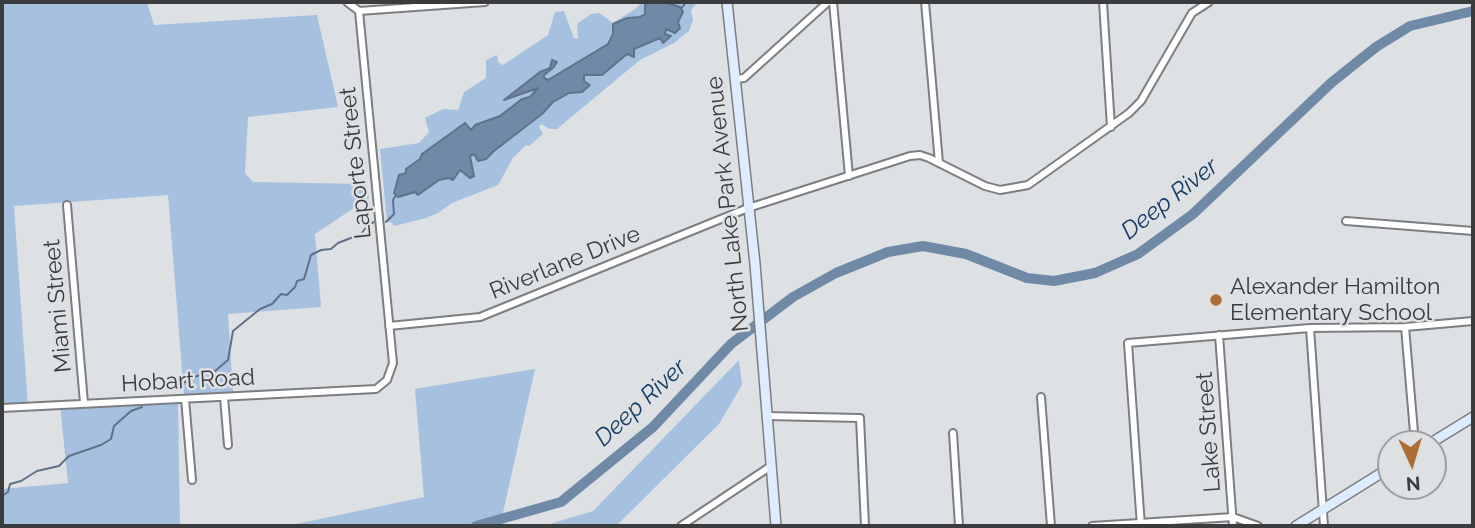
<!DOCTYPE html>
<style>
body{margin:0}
#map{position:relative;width:1475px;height:528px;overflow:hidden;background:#dee1e4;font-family:Raleway,sans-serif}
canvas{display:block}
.frame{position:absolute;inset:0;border:4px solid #3b3c3d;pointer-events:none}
.north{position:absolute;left:1377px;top:430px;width:70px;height:70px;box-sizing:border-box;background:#dee1e4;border:2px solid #9d9fa1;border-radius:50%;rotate:176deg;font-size:19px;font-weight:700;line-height:28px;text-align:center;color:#3b3c3d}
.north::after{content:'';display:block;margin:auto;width:24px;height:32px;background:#ad6e35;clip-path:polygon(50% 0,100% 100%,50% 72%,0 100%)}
</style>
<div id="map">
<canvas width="1475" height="528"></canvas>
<div class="frame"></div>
<div class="north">N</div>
</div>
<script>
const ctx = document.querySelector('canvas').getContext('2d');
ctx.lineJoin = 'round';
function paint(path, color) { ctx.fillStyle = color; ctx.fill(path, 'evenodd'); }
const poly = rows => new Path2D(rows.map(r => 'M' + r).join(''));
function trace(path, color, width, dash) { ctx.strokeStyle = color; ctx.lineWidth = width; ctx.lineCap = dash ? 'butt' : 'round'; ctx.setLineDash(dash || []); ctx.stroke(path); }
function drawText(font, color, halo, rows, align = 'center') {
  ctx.font = font + ' Raleway,sans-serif'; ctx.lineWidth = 5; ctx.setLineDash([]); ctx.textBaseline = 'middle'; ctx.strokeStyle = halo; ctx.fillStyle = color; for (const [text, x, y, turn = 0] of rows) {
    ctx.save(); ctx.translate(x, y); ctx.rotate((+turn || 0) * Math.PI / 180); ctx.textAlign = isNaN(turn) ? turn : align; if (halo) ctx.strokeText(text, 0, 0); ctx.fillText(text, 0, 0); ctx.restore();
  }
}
const green = poly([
 [2,2,147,2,154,25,317,15,338,107,248,117,245,173,253,182,366,184,369,198,315,234,321,307,228,314,233,392,184,395,168,195,14,206,28,407,2,409],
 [642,2,698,2,691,10,693,20,689,31,674,43,640,60,557,129,550,129,541,124,539,127,543,134,529,146,526,145,513,158,498,185,452,203,438,213,426,218,394,226,392,223,387,221,380,149,419,143,429,132,425,118,443,109,458,110,464,92,486,78,486,60,497,55,498,62,503,65,548,35,555,12,564,11,574,38,578,39,577,24,591,14,599,13,613,23,635,9],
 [739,360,742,385,719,424,616,526,543,526,593,511],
 [535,369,500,526,287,526,424,497,415,389],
 [178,399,180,526,2,526,2,489,68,483,60,405]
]);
const water = poly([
 [648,2,664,2,680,7,683,12,678,22,680,28,675,33,666,29,665,34,671,36,663,43,660,38,634,49,634,57,627,54,602,75,584,75,584,81,590,85,582,92,569,93,553,102,542,114,494,151,486,159,478,161,474,154,470,156,474,176,470,178,460,170,453,180,449,178,439,180,418,195,415,192,398,197,394,193,399,175,406,173,406,169,420,159,422,154,465,123,471,130,475,125,500,116,522,99,530,97,538,88,504,100,540,72,550,68,552,60,557,62,553,68,544,75,544,78,548,80,608,44,613,34,613,24,627,18,640,17,645,14,645,5,648,2]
]);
const stream = poly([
 [681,9,686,2],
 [386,222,394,214,393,200,396,195],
 [169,390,197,376,215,371,228,360,233,331,260,309,272,304,281,294,287,295,295,287,297,281,304,279,311,255,321,250,331,249,338,243,361,234,368,225,374,222],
 [2,496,8,492,10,484,21,481,37,471,59,466,69,456,101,445,111,439,114,426,131,411,142,407]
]);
const river = poly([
 [476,526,561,502,653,427,731,344,793,297,836,273,888,252,923,246,966,254,1027,278,1054,281,1095,273,1138,254,1193,214,1331,83,1376,47,1410,26,1473,11]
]);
const street = poly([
 [833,2,849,176],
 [925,2,939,163],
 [1103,2,1111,127],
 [359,11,485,2],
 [735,79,744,78,828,2],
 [67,205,84,403],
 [1346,221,1473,231],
 [389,326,480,317,748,208,910,156,920,155,929,158,985,186,1000,190,1028,185,1129,113,1141,101,1192,13,1209,2],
 [1405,327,1415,444],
 [1310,328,1324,526],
 [1219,335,1233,526],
 [224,397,228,445],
 [1041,397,1051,526],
 [185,399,192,480],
 [2,408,376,389,387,380,393,363,359,11,347,2],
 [766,416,860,418,865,526],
 [953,433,959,526],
 [681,526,771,466],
 [1092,526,1233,517,1258,526],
 [1141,526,1128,343,1310,328,1405,327,1473,321]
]);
const secondary = poly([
 [727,2,755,264,776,526],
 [1429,444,1473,417],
 [1296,526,1391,467]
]);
const markers = [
 [1216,300,7,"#ad6e35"]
];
const streetNames = [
 ["Laporte Street",356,163,-96],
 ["North Lake Park Avenue",728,204,-96],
 ["Riverlane Drive",565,263,-22],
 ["Miami Street",58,306,-95],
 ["Hobart Road",188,381,-3],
 ["Lake Street",1209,432,-94]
];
const poiNames = [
 ["Alexander Hamilton",1230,287],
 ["Elementary School",1230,313]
];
const waterNames = [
 ["Deep River",1170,199,-38],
 ["Deep River",641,403,-43]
];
paint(green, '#a6c0e0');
paint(water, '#7089a7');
trace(water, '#607287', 2);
trace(stream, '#607287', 2);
trace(river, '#7089a7', 10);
trace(street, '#7c7e82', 10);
trace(secondary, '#7c7e82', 12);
trace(street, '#fff', 6);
trace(secondary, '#ddecfe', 9);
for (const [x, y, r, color] of markers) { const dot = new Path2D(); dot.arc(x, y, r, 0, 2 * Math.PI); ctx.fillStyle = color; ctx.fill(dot); trace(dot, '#dee1e4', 2.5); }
drawText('23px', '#3b3c3d', '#dee1e4', streetNames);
drawText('23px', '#3b3c3d', '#dee1e4', poiNames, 'left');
drawText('italic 24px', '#173c65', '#dee1e4', waterNames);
</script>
